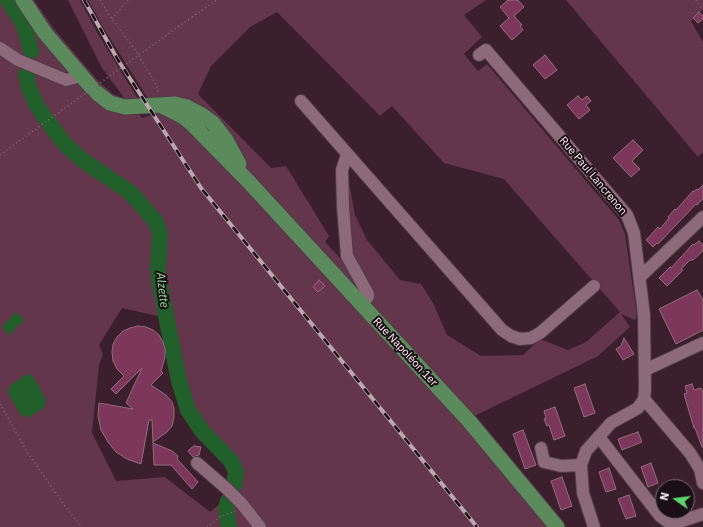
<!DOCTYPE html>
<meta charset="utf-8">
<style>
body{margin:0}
#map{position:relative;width:703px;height:527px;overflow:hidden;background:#3c1f2d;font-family:"IBM Plex Sans",sans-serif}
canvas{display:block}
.north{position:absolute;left:655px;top:479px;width:40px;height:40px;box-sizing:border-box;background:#1b0e14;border:1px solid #76686e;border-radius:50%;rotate:284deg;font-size:11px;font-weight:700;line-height:16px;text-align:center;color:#ffeff5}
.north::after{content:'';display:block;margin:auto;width:14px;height:18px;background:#5dd56d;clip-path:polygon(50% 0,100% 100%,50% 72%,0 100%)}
</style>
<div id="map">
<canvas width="703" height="527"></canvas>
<div class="north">N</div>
</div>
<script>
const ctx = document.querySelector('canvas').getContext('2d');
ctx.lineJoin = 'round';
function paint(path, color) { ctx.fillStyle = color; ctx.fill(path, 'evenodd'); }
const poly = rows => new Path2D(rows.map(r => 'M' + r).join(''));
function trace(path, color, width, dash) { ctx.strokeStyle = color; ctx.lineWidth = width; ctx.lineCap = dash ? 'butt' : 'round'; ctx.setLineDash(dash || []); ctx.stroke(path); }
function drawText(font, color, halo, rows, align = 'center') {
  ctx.font = font + ' "IBM Plex Sans",sans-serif'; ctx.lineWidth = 4; ctx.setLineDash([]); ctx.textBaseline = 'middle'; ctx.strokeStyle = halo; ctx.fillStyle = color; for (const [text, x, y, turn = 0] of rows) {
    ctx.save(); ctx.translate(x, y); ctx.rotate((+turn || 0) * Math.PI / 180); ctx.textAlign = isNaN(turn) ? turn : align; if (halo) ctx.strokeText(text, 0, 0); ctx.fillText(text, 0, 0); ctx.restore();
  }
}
const green = poly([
 [0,0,34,0,54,29,98,81,113,94,125,99,102,68,68,0,80,0,98,34,138,99,126,100,142,118,157,113,104,29,88,0,486,0,464,15,482,37,464,54,478,71,487,64,619,220,625,234,637,316,635,320,621,314,630,327,598,356,462,422,550,527,0,527],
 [277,12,380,116,392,106,444,163,504,179,620,312,586,342,568,350,540,339,523,355,481,356,447,335,433,303,421,284,400,280,367,240,355,215,349,182,345,183,353,252,341,259,325,242,329,236,286,166,271,168,198,94,211,66,250,27],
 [122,308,166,318,179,381,188,410,202,431,231,461,236,472,234,485,228,501,224,500,210,512,165,477,116,481,92,433,99,365,103,354,99,345],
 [566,0,703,0,703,9,691,21,703,42,703,152,698,157]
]);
const water = poly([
 [16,312,24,320,9,335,2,327],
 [27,374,33,376,46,400,44,408,27,418,21,415,9,395,8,391,11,385]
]);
const river = poly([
 [8,0,24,25,31,51],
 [26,74,29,88,36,104,45,118],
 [49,123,63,142,81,159,131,193,156,222,160,234,158,268,159,280,179,381,188,410,202,431,231,461,236,472,234,485],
 [228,501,226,509,229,527]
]);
const building = poly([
 [508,0,518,0,524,7,514,16,522,25,520,26,523,30,512,40,500,26,509,18,500,7,508,0],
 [699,12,703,16,703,19,698,23,693,18,699,12],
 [545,55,557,70,545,79,533,65,545,55],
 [578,96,582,100,587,96,591,101,586,105,590,110,579,119,567,105,578,96],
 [633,140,643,150,632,161,640,169,631,177,613,158,633,140],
 [703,185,703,199,697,205,696,204,658,244,657,243,653,247,646,240,658,227,660,229,669,218,668,217,675,209,676,210,693,191,693,192,697,189,698,190,703,185],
 [699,241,703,245,703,251,693,260,690,260,681,269,683,270,667,286,659,278,670,267,671,268,693,244,694,245,699,241],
 [319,280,325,286,318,292,313,287,319,280],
 [697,290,703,300,703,330,676,344,659,309,697,290],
 [138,326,146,327,153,330,159,335,163,342,165,349,165,357,161,371,163,373,151,385,166,395,172,402,174,409,174,418,172,426,167,432,153,442,152,420,149,420,141,464,127,459,116,452,108,442,101,430,98,416,99,403,133,409,126,403,142,368,116,394,111,389,124,376,117,369,113,361,112,352,113,344,117,337,123,331,130,328,138,326],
 [624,338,634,354,623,360,616,349,621,346,624,338],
 [585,384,595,413,584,417,574,388,585,384],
 [692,384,694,390,701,388,703,392,703,447,702,447,695,428,694,428,684,394,687,393,685,386,692,384],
 [555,407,565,436,554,440,549,425,547,426,544,419,546,418,544,411,555,407],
 [523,430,536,465,525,469,513,434,523,430],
 [638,432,642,442,622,450,618,439,638,432],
 [153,443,172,451,178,456,177,459,198,482,192,489,171,465,154,465,153,443],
 [194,446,201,447,199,455,193,457,192,456,188,451,191,448,194,446],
 [651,463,658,483,648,487,641,467,651,463],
 [609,468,616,489,606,492,599,472,609,468],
 [562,477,572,506,561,510,551,481,562,477],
 [629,495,636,516,626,519,618,499,629,495]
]);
const path = poly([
 [100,0,112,19,134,48,157,86,158,93],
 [696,0,703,10],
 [192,17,217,0],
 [112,19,128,0],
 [0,155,19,141],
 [0,404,28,453,67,509,82,527],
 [207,527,220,517,235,511]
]);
const minor = poly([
 [0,48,18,60,66,80,74,78,80,74],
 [479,55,486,50,627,215,634,233,644,315,645,390,644,399,638,408,611,423,586,451,581,465,583,493,594,527],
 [301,101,502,330,511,336,520,339,531,338,540,333,594,286],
 [347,155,342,170,343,207,347,256,368,294,368,297,361,304],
 [640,277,703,217],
 [645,370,703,343],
 [644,399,690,453,700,469,703,483],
 [599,437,660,516,668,522,682,521,703,514],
 [541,448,544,462,561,466,581,465],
 [197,463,226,488,242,504,260,527]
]);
const major = poly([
 [23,0,45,33,92,88],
 [97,93,110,103,125,107,175,104,187,107,202,115,213,123,226,140,239,164],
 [160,105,182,116,192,124,248,181,469,421,557,527]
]);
const rail = poly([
 [84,0,118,60,201,188,477,527]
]);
const pathBridge = poly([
 [19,141,192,17]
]);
const streetNames = [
 ["Rue Paul Lancrenon",593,176,50],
 ["Rue Napoléon 1er",405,352,47]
];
const waterNames = [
 ["Alzette",162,290,83]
];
paint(green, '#63364c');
paint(water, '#22602b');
trace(river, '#22602b', 16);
paint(building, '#7c375a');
trace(building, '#916e7e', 1);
trace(minor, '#523b46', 14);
trace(major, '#523b46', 17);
trace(path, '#846c77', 1.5, [1, 3]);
trace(minor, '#8c6a79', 12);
trace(major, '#5b8a5d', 15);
trace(rail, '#bba7af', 4);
trace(rail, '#1b0e14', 2.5, [8]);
trace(pathBridge, '#846c77', 1.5, [1, 3]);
drawText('11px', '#ffeff5', '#1b0e14', streetNames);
drawText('italic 12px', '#90e597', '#1b0e14', waterNames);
</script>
